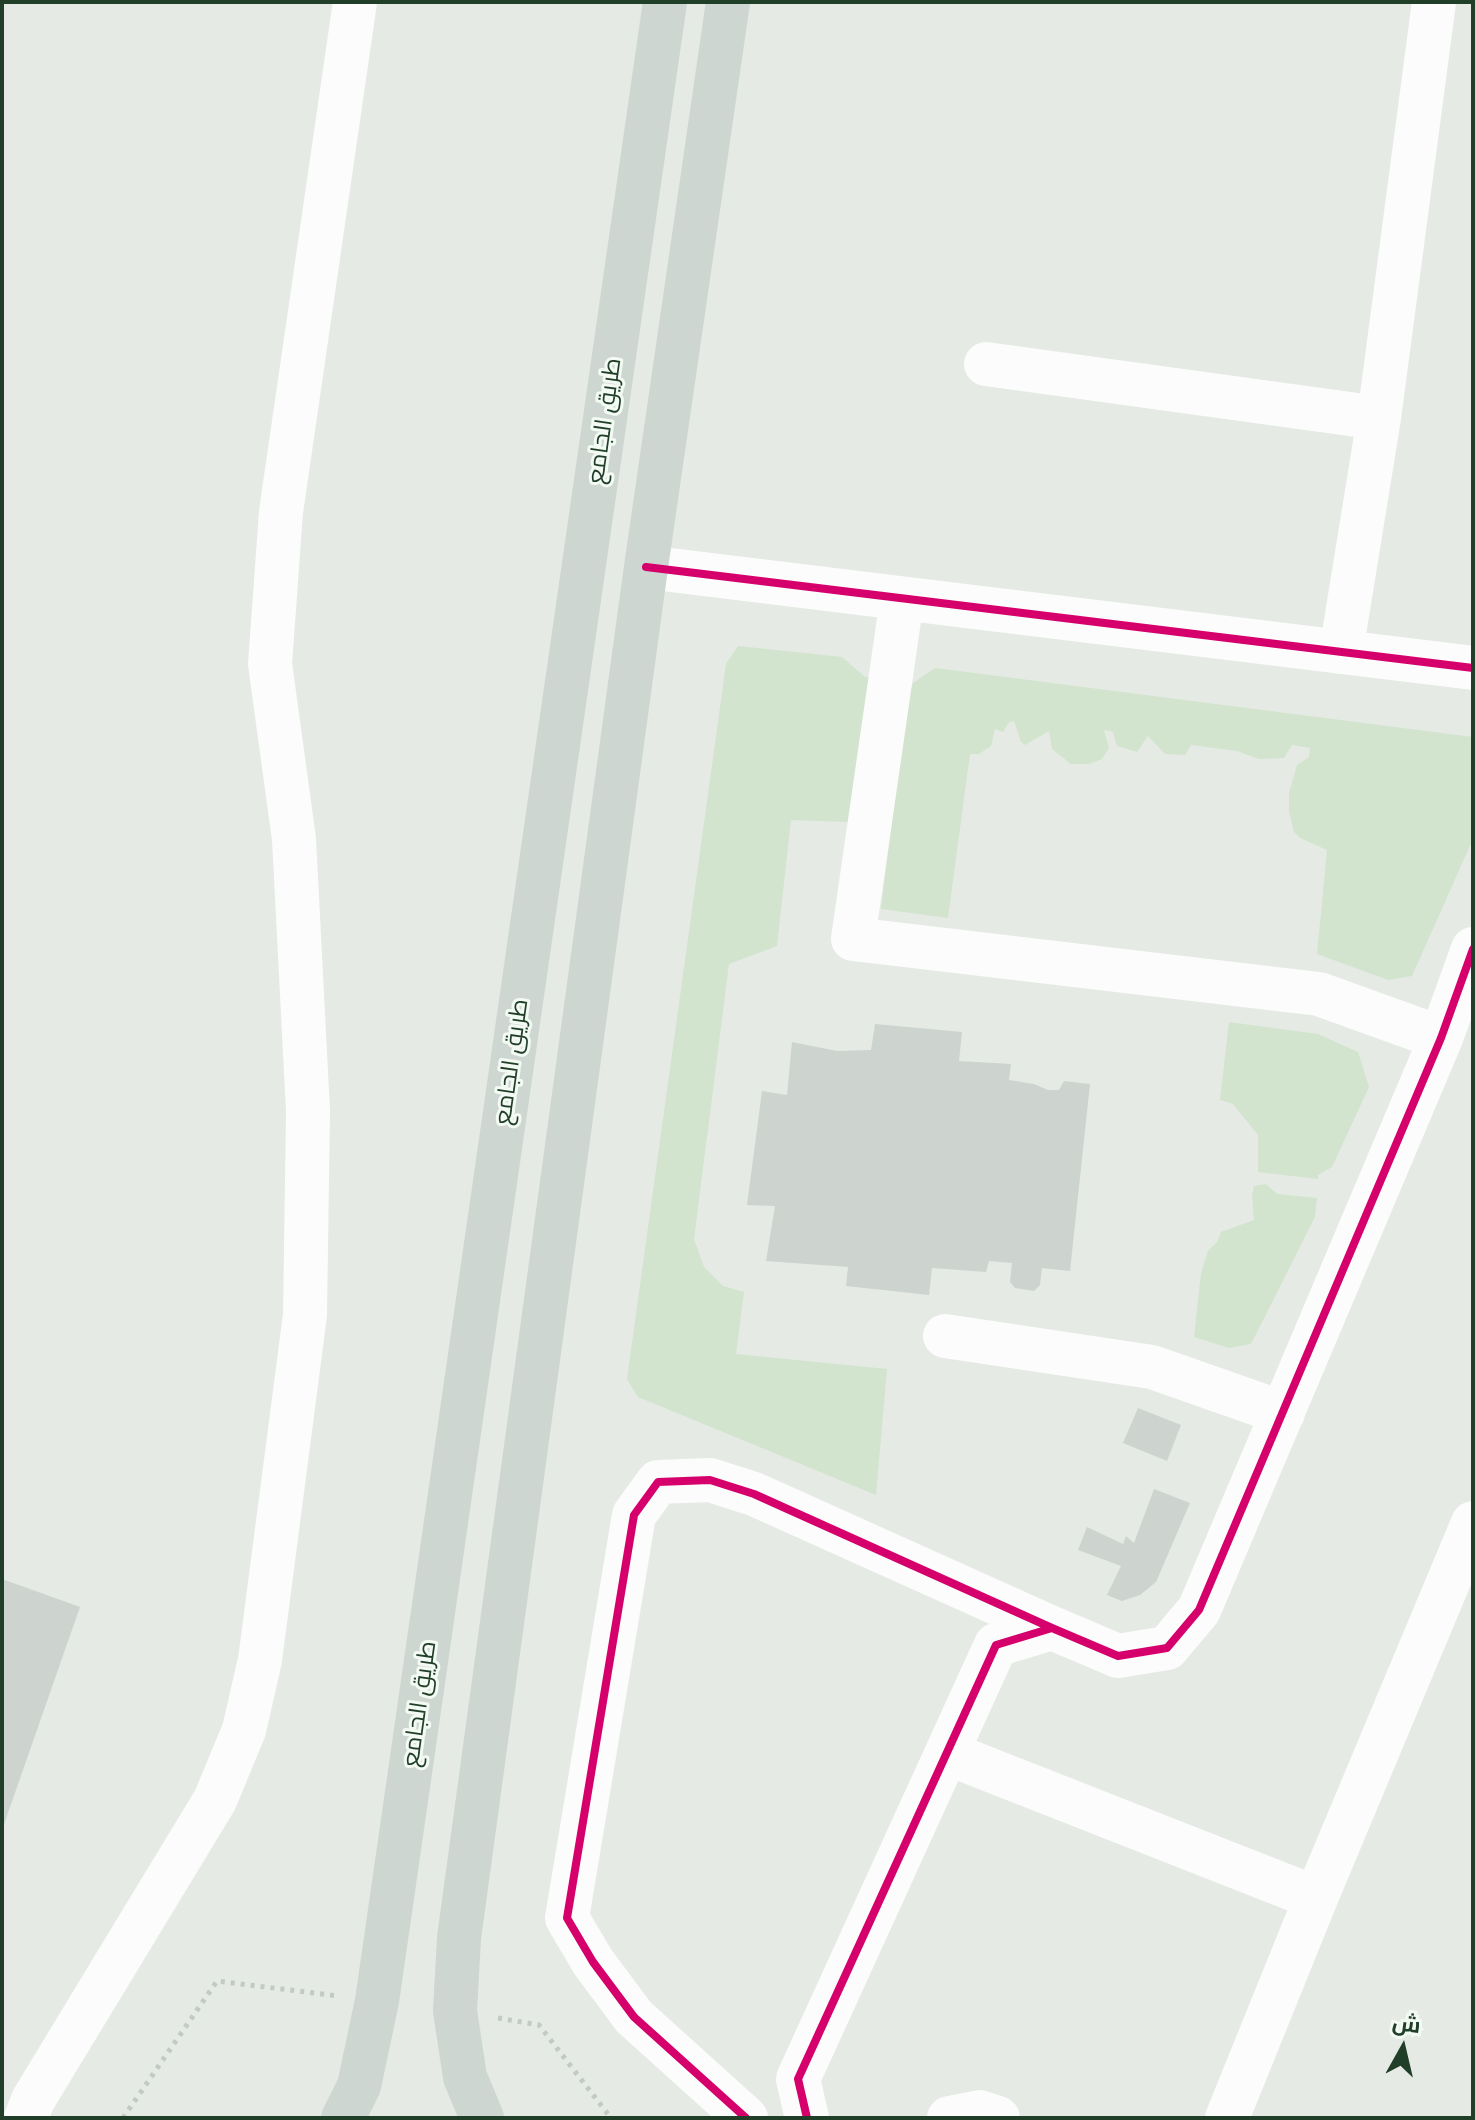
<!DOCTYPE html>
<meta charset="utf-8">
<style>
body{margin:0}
#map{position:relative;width:1475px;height:2120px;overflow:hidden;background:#e5eae5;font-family:Helvetica,Cairo,sans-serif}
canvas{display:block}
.frame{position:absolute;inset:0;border:4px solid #213f28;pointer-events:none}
.north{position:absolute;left:1363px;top:2008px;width:80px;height:80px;-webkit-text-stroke:6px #f3f9f3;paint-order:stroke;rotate:8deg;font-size:22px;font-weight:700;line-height:32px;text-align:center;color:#213f28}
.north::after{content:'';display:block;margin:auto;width:28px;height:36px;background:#213f28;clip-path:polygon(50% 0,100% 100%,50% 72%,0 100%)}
</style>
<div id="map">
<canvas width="1475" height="2120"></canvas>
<div class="frame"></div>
<div class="north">ش</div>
</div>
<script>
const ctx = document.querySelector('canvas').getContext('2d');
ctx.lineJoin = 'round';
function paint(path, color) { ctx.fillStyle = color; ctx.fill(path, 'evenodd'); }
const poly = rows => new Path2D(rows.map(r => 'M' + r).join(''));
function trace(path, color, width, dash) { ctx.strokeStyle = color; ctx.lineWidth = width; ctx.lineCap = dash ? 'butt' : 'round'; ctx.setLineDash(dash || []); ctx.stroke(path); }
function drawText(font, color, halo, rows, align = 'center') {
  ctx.font = font + ' Helvetica,Cairo,sans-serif'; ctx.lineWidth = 6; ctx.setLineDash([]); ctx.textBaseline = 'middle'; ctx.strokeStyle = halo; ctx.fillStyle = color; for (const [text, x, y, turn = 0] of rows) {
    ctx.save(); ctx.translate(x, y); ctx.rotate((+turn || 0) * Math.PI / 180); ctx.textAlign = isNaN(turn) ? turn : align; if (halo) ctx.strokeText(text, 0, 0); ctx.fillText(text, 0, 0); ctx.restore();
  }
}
const green = poly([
 [738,646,842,657,865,677,872,678,849,822,791,820,777,946,729,964,694,1239,704,1267,723,1286,744,1292,736,1354,887,1369,876,1495,638,1397,627,1379,726,664],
 [935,668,1473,737,1473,839,1412,976,1388,980,1317,954,1327,850,1300,838,1294,832,1289,812,1289,793,1297,765,1309,757,1310,748,1292,745,1284,758,1259,759,1237,751,1191,745,1185,755,1165,754,1148,736,1137,752,1117,746,1113,732,1104,730,1109,748,1102,759,1089,764,1071,764,1052,749,1049,731,1025,745,1021,742,1014,721,1009,722,1003,732,995,729,991,746,979,754,970,754,948,918,881,909,907,701,913,683],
 [1229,1022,1318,1034,1358,1052,1369,1087,1332,1167,1318,1175,1318,1179,1258,1172,1258,1135,1233,1104,1220,1100],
 [1266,1184,1277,1194,1317,1198,1315,1217,1251,1344,1229,1348,1194,1337,1201,1273,1208,1251,1217,1242,1221,1232,1254,1220,1252,1196,1254,1186]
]);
const building = poly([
 [875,1024,962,1032,959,1061,1011,1064,1009,1080,1034,1084,1048,1090,1059,1090,1064,1081,1090,1084,1070,1271,1042,1268,1040,1285,1034,1291,1015,1288,1010,1282,1012,1263,989,1261,986,1272,932,1268,929,1295,846,1286,848,1267,766,1261,775,1206,747,1205,762,1091,787,1095,792,1042,837,1051,871,1050],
 [1138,1408,1181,1425,1167,1461,1123,1443],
 [1154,1489,1190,1503,1156,1582,1140,1595,1122,1601,1107,1595,1121,1566,1078,1550,1087,1527,1123,1544,1126,1536,1134,1543],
 [2,1579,80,1607,2,1830]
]);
const path = poly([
 [498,2018,539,2025,611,2118],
 [123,2118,217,1981,338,1996]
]);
const minor = poly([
 [986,364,1379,418],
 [646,567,1473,668],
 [902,599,853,939,1319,994,1441,1038],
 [1341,652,1379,418,1434,2],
 [945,1336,1152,1367,1283,1413],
 [947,1753,1316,1898],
 [26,2118,33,2100,215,1800,244,1730,260,1660,305,1315,308,1111,294,839,270,664,281,512,355,2],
 [746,2118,634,2017,593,1962,567,1918,634,1515,658,1482,710,1480,754,1494,1052,1628],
 [807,2118,798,2079,996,1645,1052,1628,1118,1656,1167,1648,1199,1610,1441,1038,1473,949],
 [949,2118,980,2112,998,2118],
 [1227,2118,1316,1898,1473,1523]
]);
const major = poly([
 [343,2118,359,2086,377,2001,665,2],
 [482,2118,465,2077,455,2011,459,1938,646,567,728,2]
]);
const cycleway = poly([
 [646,567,1473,668],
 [746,2118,634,2017,593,1962,567,1918,634,1515,658,1482,710,1480,754,1494,1052,1628],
 [807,2118,798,2079,996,1645,1052,1628,1118,1656,1167,1648,1199,1610,1441,1038,1473,949]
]);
const streetNames = [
 ["طريق الجامع",605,421,-82],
 ["طريق الجامع",512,1062,-82],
 ["طريق الجامع",420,1704,-82]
];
paint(green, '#d2e4cd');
paint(building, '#cdd3ce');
trace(path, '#c1cac3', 5, [4, 6]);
trace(minor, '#fbfcfb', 44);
trace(major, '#cdd6d0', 44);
trace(cycleway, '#d6006c', 8);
drawText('24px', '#213f28', '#f3f9f3', streetNames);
</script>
